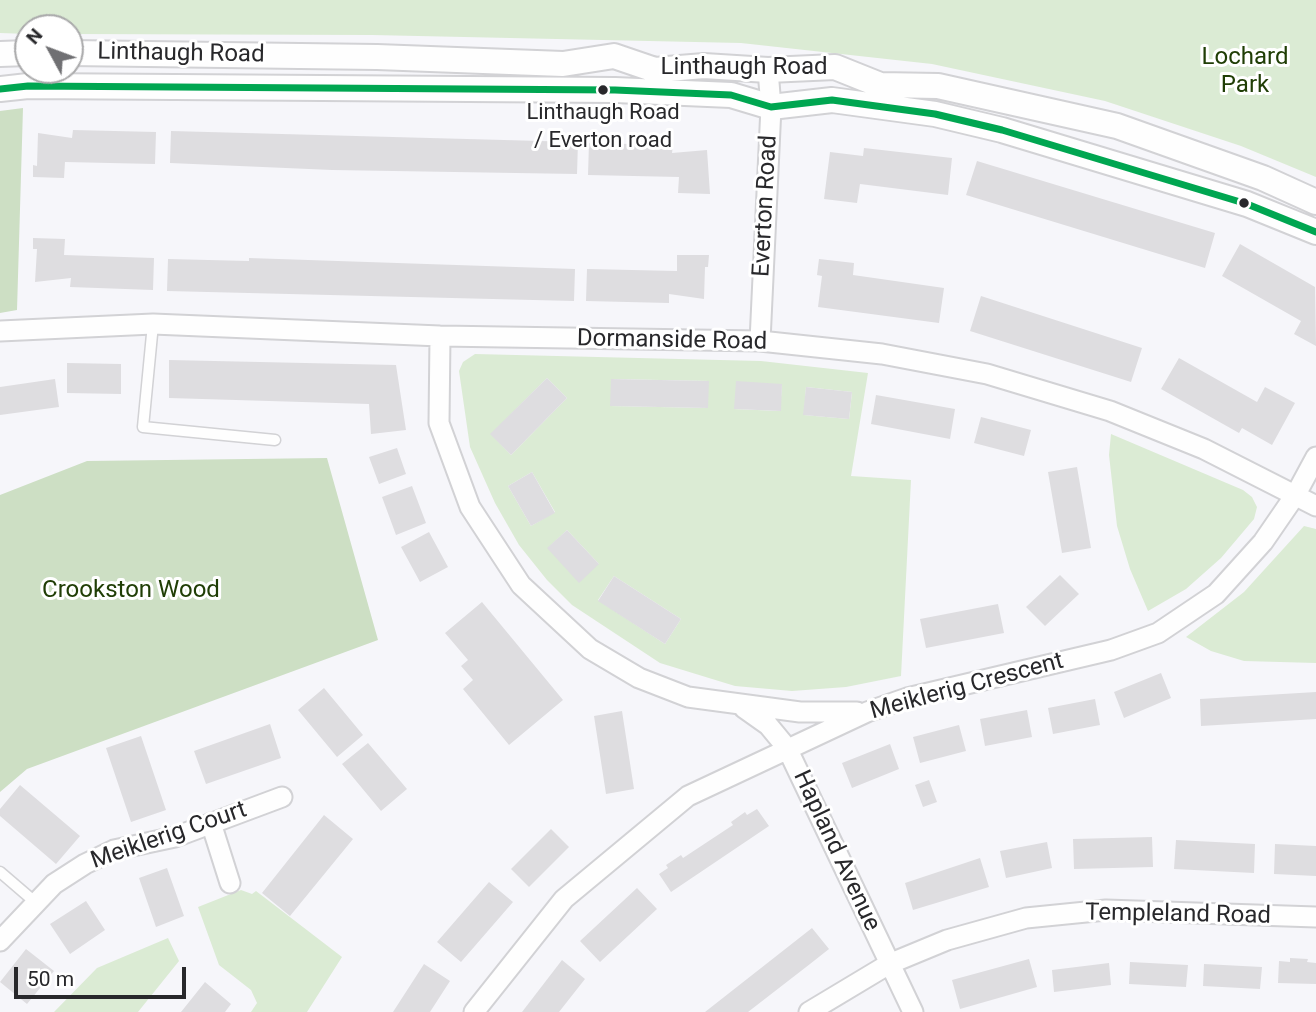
<!DOCTYPE html>
<style>
body{margin:0}
#map{position:relative;width:1316px;height:1012px;overflow:hidden;background:#f6f6fa;font-family:Roboto,sans-serif}
canvas{display:block}
.north{position:absolute;left:14px;top:14px;width:70px;height:70px;box-sizing:border-box;background:#fff;border:2px solid #a9a9aa;border-radius:50%;rotate:311deg;font-size:19px;font-weight:700;line-height:28px;text-align:center;color:#28282b}
.north::after{content:'';display:block;margin:auto;width:24px;height:32px;background:#707073;clip-path:polygon(50% 0,100% 100%,50% 72%,0 100%)}
.scale{position:absolute;left:14px;top:967px;width:172px;height:32px;box-sizing:border-box;border:4px solid #28282b;border-top:0;padding-left:9px;font-size:21px;line-height:24px;white-space:nowrap;color:#28282b;-webkit-text-stroke:5px #fff;paint-order:stroke}
</style>
<div id="map">
<canvas width="1316" height="1012"></canvas>
<div class="north">N</div>
<div class="scale">50 m</div>
</div>
<script>
const ctx = document.querySelector('canvas').getContext('2d');
ctx.lineJoin = 'round';
function paint(path, color) { ctx.fillStyle = color; ctx.fill(path, 'evenodd'); }
const poly = rows => new Path2D(rows.map(r => 'M' + r).join(''));
function trace(path, color, width, dash) { ctx.strokeStyle = color; ctx.lineWidth = width; ctx.lineCap = dash ? 'butt' : 'round'; ctx.setLineDash(dash || []); ctx.stroke(path); }
function drawText(font, color, halo, rows, align = 'center') {
  ctx.font = font + ' Roboto,sans-serif'; ctx.lineWidth = 6; ctx.setLineDash([]); ctx.textBaseline = 'middle'; ctx.strokeStyle = halo; ctx.fillStyle = color; for (const [text, x, y, turn = 0] of rows) {
    ctx.save(); ctx.translate(x, y); ctx.rotate((+turn || 0) * Math.PI / 180); ctx.textAlign = isNaN(turn) ? turn : align; if (halo) ctx.strokeText(text, 0, 0); ctx.fillText(text, 0, 0); ctx.restore();
  }
}
const green = poly([
 [0,0,1316,0,1316,177,1241,146,1105,101,932,64,741,43,372,35,70,34,70,28,28,28,28,34,0,33],
 [475,354,761,361,868,373,851,476,911,480,901,676,846,687,792,691,735,686,660,663,572,605,547,580,519,545,495,503,470,447,459,371,463,362],
 [547,378,567,398,511,455,491,434],
 [612,379,708,381,708,408,611,406],
 [782,384,780,411,734,409],
 [806,387,852,392,849,419,804,415],
 [532,472,555,512,531,526,508,486],
 [567,530,599,564,548,548],
 [614,576,681,619,665,644,598,600],
 [1111,434,1243,490,1252,497,1257,507,1254,519,1221,558,1186,589,1148,611,1130,569,1117,526,1109,455],
 [1304,526,1316,529,1316,663,1244,661,1211,651,1186,637,1244,592],
 [241,890,252,894,256,891,342,957,307,1012,251,1012,257,1003,251,990,219,965,198,907],
 [168,938,179,961,138,1012,54,1012,97,968]
]);
const forest = poly([
 [23,108,17,310,0,313,0,111],
 [327,458,378,640,27,769,0,792,0,495,87,461]
]);
const building = poly([
 [73,130,156,132,155,164,65,162,64,178,33,177,33,165,37,166,38,133,72,138],
 [171,131,578,142,577,174,332,170,170,163],
 [589,143,673,145,672,153,707,150,710,194,678,193,679,177,588,175],
 [864,148,952,158,948,195,860,184,857,203,824,199,830,152,863,156],
 [977,161,1215,233,1205,268,966,195],
 [33,238,65,239,64,255,154,258,153,290,70,287,71,278,35,282,37,249,33,249],
 [1240,244,1315,287,1316,346,1294,334,1301,321,1222,276],
 [677,255,709,255,708,267,705,267,704,299,669,294,669,303,586,301,587,269,677,271],
 [249,258,575,269,574,301,167,291,168,259,249,261],
 [819,259,854,263,853,275,944,288,939,323,818,307,822,276,817,275],
 [981,296,1142,348,1131,382,970,331],
 [1179,358,1257,402,1265,387,1295,403,1272,445,1242,428,1239,433,1161,389],
 [169,360,396,365,406,430,371,434,369,404,169,398],
 [67,363,121,364,121,394,67,393],
 [547,378,567,398,511,455,490,434],
 [55,379,59,407,0,415,0,387],
 [611,379,709,381,708,408,610,406],
 [736,381,782,384,781,411,734,409],
 [806,387,852,392,849,419,803,415],
 [876,395,955,409,950,439,871,424],
 [981,417,1031,430,1024,456,974,443],
 [397,448,406,474,379,484,369,457],
 [1077,467,1091,548,1062,553,1048,472],
 [532,472,555,513,531,526,508,486],
 [412,486,426,523,396,535,382,497],
 [567,530,599,564,579,583,547,548],
 [429,532,448,567,420,582,401,547],
 [1060,575,1079,594,1045,626,1026,607],
 [614,576,681,619,665,644,598,601],
 [482,602,563,700,509,745,463,689,473,680,461,666,468,660,445,633],
 [998,604,1004,633,926,648,920,619],
 [1161,673,1171,698,1124,718,1114,692],
 [324,688,363,735,337,757,298,710],
 [1316,692,1316,719,1201,726,1200,699],
 [1095,699,1100,725,1053,734,1048,708],
 [1027,710,1032,737,985,746,980,719],
 [622,711,634,789,606,794,594,716],
 [270,724,281,758,206,784,194,751],
 [959,725,966,751,920,763,913,737],
 [141,736,166,810,131,822,106,748],
 [368,743,407,789,381,811,342,764],
 [890,744,899,769,852,788,842,763],
 [929,780,937,802,923,807,915,785],
 [20,785,80,836,56,864,0,816,0,809],
 [757,809,769,826,671,892,659,874,668,868,666,865,681,855,683,858,733,825,731,822,745,812,747,815],
 [324,815,353,839,290,916,262,893],
 [551,829,569,847,529,887,511,869],
 [1152,837,1153,867,1074,869,1073,839],
 [1176,840,1255,844,1254,873,1174,869],
 [1047,842,1052,868,1006,878,1000,851],
 [1275,844,1316,846,1316,876,1274,874],
 [980,858,989,887,913,910,905,883],
 [167,868,184,916,156,927,139,878],
 [489,882,513,902,461,962,437,942],
 [637,888,657,909,600,962,580,941],
 [86,901,105,930,70,954,50,924],
 [812,928,829,949,810,964,748,1012,705,1012],
 [26,949,54,971,27,1004,0,982],
 [1290,958,1308,959,1307,962,1316,963,1316,984,1278,983,1279,961,1290,962],
 [1029,959,1037,987,960,1009,952,980],
 [562,960,585,979,559,1012,522,1012],
 [1130,962,1188,965,1186,987,1129,984],
 [1109,963,1111,985,1054,992,1052,970],
 [424,964,450,981,430,1012,393,1012],
 [1204,964,1262,967,1260,989,1203,986],
 [205,982,231,1004,225,1012,181,1012]
]);
const service = poly([
 [153,324,143,427,275,440],
 [0,872,35,902]
]);
const minor = poly([
 [0,331,153,324,440,336,760,341,882,354,987,374,1110,411,1204,449,1316,506],
 [440,336,439,423,470,507,521,585,590,649,639,678,688,697,800,712,857,712],
 [760,341,771,107,768,70],
 [744,708,768,725,787,748,913,1012],
 [211,823,230,883],
 [0,941,54,884,85,864,114,850,175,837,282,797],
 [474,1012,564,899,688,796,867,712,907,698,1111,650,1158,633,1216,594,1263,542,1296,494,1316,457],
 [809,1012,889,964,947,940,1026,918,1106,910,1316,917]
]);
const tertiary = poly([
 [70,53,377,57,563,64,614,56,655,70,704,66,768,70,835,67,880,85,938,86,1117,126,1263,178,1316,202],
 [0,54,28,53],
 [0,89,28,86,615,90,731,95,771,107,832,100,935,114,1002,130,1247,204,1316,232]
]);
const bus1 = poly([
 [0,89,28,86,615,90,731,95,771,107,832,100,935,114,1002,130,1247,204,1316,232]
]);
const markers = [
 [603,90,6,"#28282b"],
 [1244,203,6,"#28282b"]
];
const busNames = [
 ["Linthaugh Road",603,113],
 ["/ Everton road",603,141]
];
const streetNames = [
 ["Linthaugh Road",181,54,1],
 ["Linthaugh Road",744,68],
 ["Everton Road",766,206,-87],
 ["Dormanside Road",672,341,1],
 ["Meiklerig Crescent",967,687,-15],
 ["Meiklerig Court",169,836,-19],
 ["Hapland Avenue",836,851,65],
 ["Templeland Road",1178,915,1]
];
const parkNames = [
 ["Lochard",1245,58],
 ["Park",1245,86],
 ["Crookston Wood",131,591]
];
paint(green, '#dbebd4');
paint(forest, '#cddfc4');
paint(building, '#dedde0');
trace(service, '#d2d2d5', 13);
trace(minor, '#d2d2d5', 23);
trace(tertiary, '#d2d2d5', 28);
trace(service, '#fefefe', 10);
trace(minor, '#fefefe', 19);
trace(tertiary, '#fefefe', 24);
trace(bus1, '#00a651', 7);
for (const [x, y, r, color] of markers) { const dot = new Path2D(); dot.arc(x, y, r, 0, 2 * Math.PI); ctx.fillStyle = color; ctx.fill(dot); trace(dot, '#fff', 2.5); }
drawText('22px', '#28282b', '#fff', busNames);
drawText('24px', '#28282b', '#fff', streetNames);
drawText('24px', '#203e06', '#fff', parkNames);
</script>
